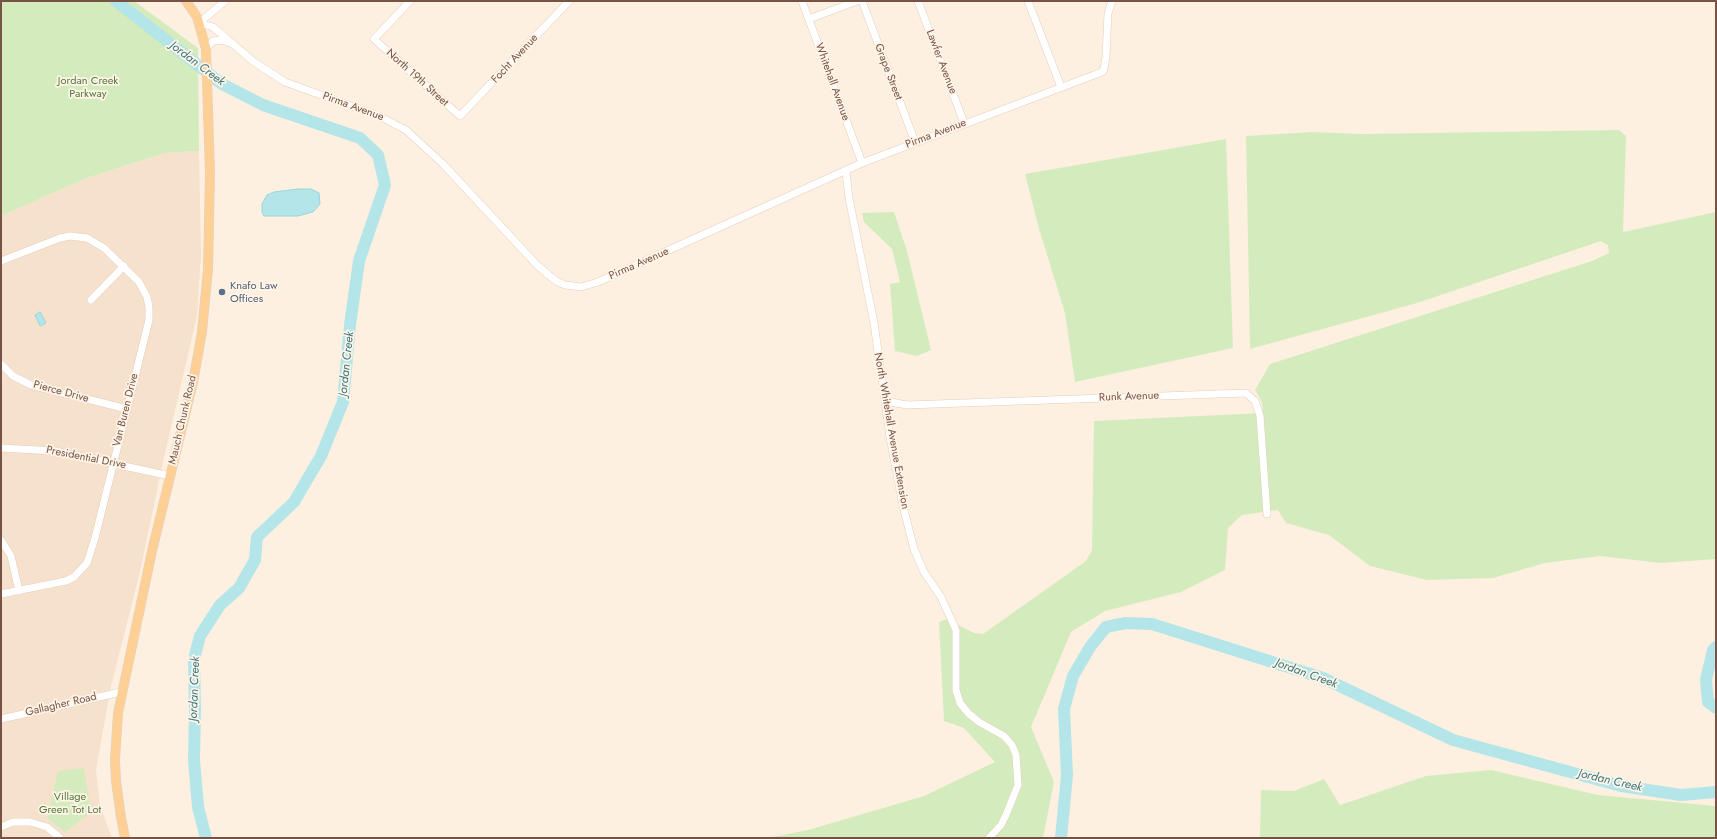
<!DOCTYPE html>
<style>
body{margin:0}
#map{position:relative;width:1717px;height:839px;overflow:hidden;background:#fef0e0;font-family:Jost,sans-serif}
canvas{display:block}
.frame{position:absolute;inset:0;border:2px solid #765345;pointer-events:none}
</style>
<div id="map">
<canvas width="1717" height="839"></canvas>
<div class="frame"></div>
</div>
<script>
const ctx = document.querySelector('canvas').getContext('2d');
ctx.lineJoin = 'round';
function paint(path, color) { ctx.fillStyle = color; ctx.fill(path, 'evenodd'); }
const poly = rows => new Path2D(rows.map(r => 'M' + r).join(''));
function trace(path, color, width, dash) { ctx.strokeStyle = color; ctx.lineWidth = width; ctx.lineCap = dash ? 'butt' : 'round'; ctx.setLineDash(dash || []); ctx.stroke(path); }
function drawText(font, color, halo, rows, align = 'center') {
  ctx.font = font + ' Jost,sans-serif'; ctx.lineWidth = 3.5; ctx.setLineDash([]); ctx.textBaseline = 'middle'; ctx.strokeStyle = halo; ctx.fillStyle = color; for (const [text, x, y, turn = 0] of rows) {
    ctx.save(); ctx.translate(x, y); ctx.rotate((+turn || 0) * Math.PI / 180); ctx.textAlign = isNaN(turn) ? turn : align; if (halo) ctx.strokeText(text, 0, 0); ctx.fillText(text, 0, 0); ctx.restore();
  }
}
const residential = poly([
 [199,151,201,254,197,316,163,462,140,572,111,686,96,770,100,805,112,838,1,838,1,216,87,178,165,153]
]);
const green = poly([
 [1,1,134,1,198,48,199,151,165,153,87,178,1,216],
 [1619,130,1626,136,1623,232,1716,212,1716,559,1661,563,1600,556,1545,563,1493,578,1427,580,1370,566,1329,535,1286,523,1278,510,1242,515,1228,528,1225,570,1181,592,1105,611,1071,632,1031,727,1054,782,1043,838,767,838,808,830,924,796,995,762,964,728,944,721,939,622,947,619,974,633,983,634,1086,561,1092,550,1094,421,1263,413,1262,402,1255,390,1270,364,1592,261,1609,253,1608,245,1601,241,1417,303,1250,349,1246,136,1312,132,1362,134],
 [1226,139,1233,348,1075,382,1065,313,1039,229,1025,174],
 [894,212,907,251,931,350,917,356,895,351,890,284,900,282,892,249,864,222,862,213],
 [84,768,91,812,65,832,47,818,58,771],
 [1491,770,1598,795,1716,806,1716,838,1260,838,1261,790,1294,791,1324,779,1340,805,1426,776]
]);
const water = poly([
 [298,189,311,189,319,193,320,204,313,212,298,216,264,216,262,212,262,204,267,195,274,192,298,189],
 [40,312,46,323,40,326,35,315,40,312]
]);
const river = poly([
 [116,1,222,84,263,105,360,138,378,155,385,185,359,261,350,325,343,402,321,456,294,502,257,537,255,560,239,588,220,605,200,636,194,659,195,710,194,760,198,807,206,838],
 [1716,647,1713,650,1706,680,1708,702,1716,708],
 [1061,838,1067,775,1064,709,1073,676,1090,647,1106,627,1126,623,1152,624,1323,678,1453,740,1621,786,1681,795,1716,792]
]);
const minor = poly([
 [410,1,374,39,460,116,569,1],
 [802,1,862,163],
 [862,1,915,142],
 [918,1,964,123],
 [1028,1,1061,87],
 [809,19,857,1],
 [199,23,213,27,254,62,285,82,379,116,406,130,443,164,538,266,556,281,565,285,581,287,598,282,862,163,1102,72,1104,69,1106,57,1108,13,1112,1],
 [199,23,225,1],
 [206,49,213,41,222,40,230,43],
 [846,171,849,198,874,323,890,437,903,506,914,549,924,572,941,597,956,630,956,690,960,703,968,713,979,722,1004,736,1012,745,1016,755,1018,785,1006,815,1001,825,989,838],
 [1,261,60,238,70,236,87,238,104,248,139,282,147,297,149,307,149,320,95,538,87,563,74,577,66,581,1,594],
 [91,300,124,266],
 [1,364,13,376,31,385,127,409],
 [885,401,907,405,1246,393,1255,401,1260,416,1267,514],
 [1,448,55,451,170,476],
 [1,540,11,556,19,591],
 [1,719,121,692],
 [1,827,13,822,30,822,47,827,60,838]
]);
const major = poly([
 [125,838,121,817,116,781,115,760,118,713,152,551,193,382,202,332,208,269,210,173,206,49,197,17,186,1]
]);
const markers = [
 [222,292,4,"#5c6f8a"]
];
const streetNames = [
 ["Focht Avenue",515,59,-47],
 ["Lawfer Avenue",941,62,69],
 ["Grape Street",888,72,69],
 ["North 19th Street",417,78,42],
 ["Whitehall Avenue",832,82,70],
 ["Pirma Avenue",353,107,20],
 ["Pirma Avenue",936,134,-21],
 ["Pirma Avenue",639,264,-24],
 ["Pierce Drive",61,392,15],
 ["Runk Avenue",1129,397,-2],
 ["Van Buren Drive",126,410,-76],
 ["Mauch Chunk Road",183,420,-77],
 ["North Whitehall Avenue Extension",891,431,80],
 ["Presidential Drive",86,458,11],
 ["Gallagher Road",61,705,-13]
];
const parkNames = [
 ["Jordan Creek",88,81],
 ["Parkway",88,94],
 ["Village",70,797],
 ["Green Tot Lot",70,810]
];
const serviceNames = [
 ["Knafo Law",230,286],
 ["Offices",230,299]
];
const waterNames = [
 ["Jordan Creek",197,64,37],
 ["Jordan Creek",347,364,-84],
 ["Jordan Creek",1306,674,20],
 ["Jordan Creek",195,689,-88],
 ["Jordan Creek",1610,781,13]
];
paint(residential, '#f6e1cd');
paint(green, '#d4ecbd');
paint(water, '#b3e5e9');
trace(water, '#98d6db', 1);
trace(river, '#b3e5e9', 12);
trace(minor, '#e5cdbe', 8);
trace(major, '#dbd2cf', 10);
trace(minor, '#fff', 7);
trace(major, '#ffd096', 9);
for (const [x, y, r, color] of markers) { const dot = new Path2D(); dot.arc(x, y, r, 0, 2 * Math.PI); ctx.fillStyle = color; ctx.fill(dot); trace(dot, '#fff4e8', 1.5); }
drawText('11px', '#765345', '#fff4e8', streetNames);
drawText('11px', '#51773a', '#fff4e8', parkNames);
drawText('11px', '#4e5e75', '#fff4e8', serviceNames, 'left');
drawText('italic 12px', '#38777e', '#fff4e8', waterNames);
</script>
